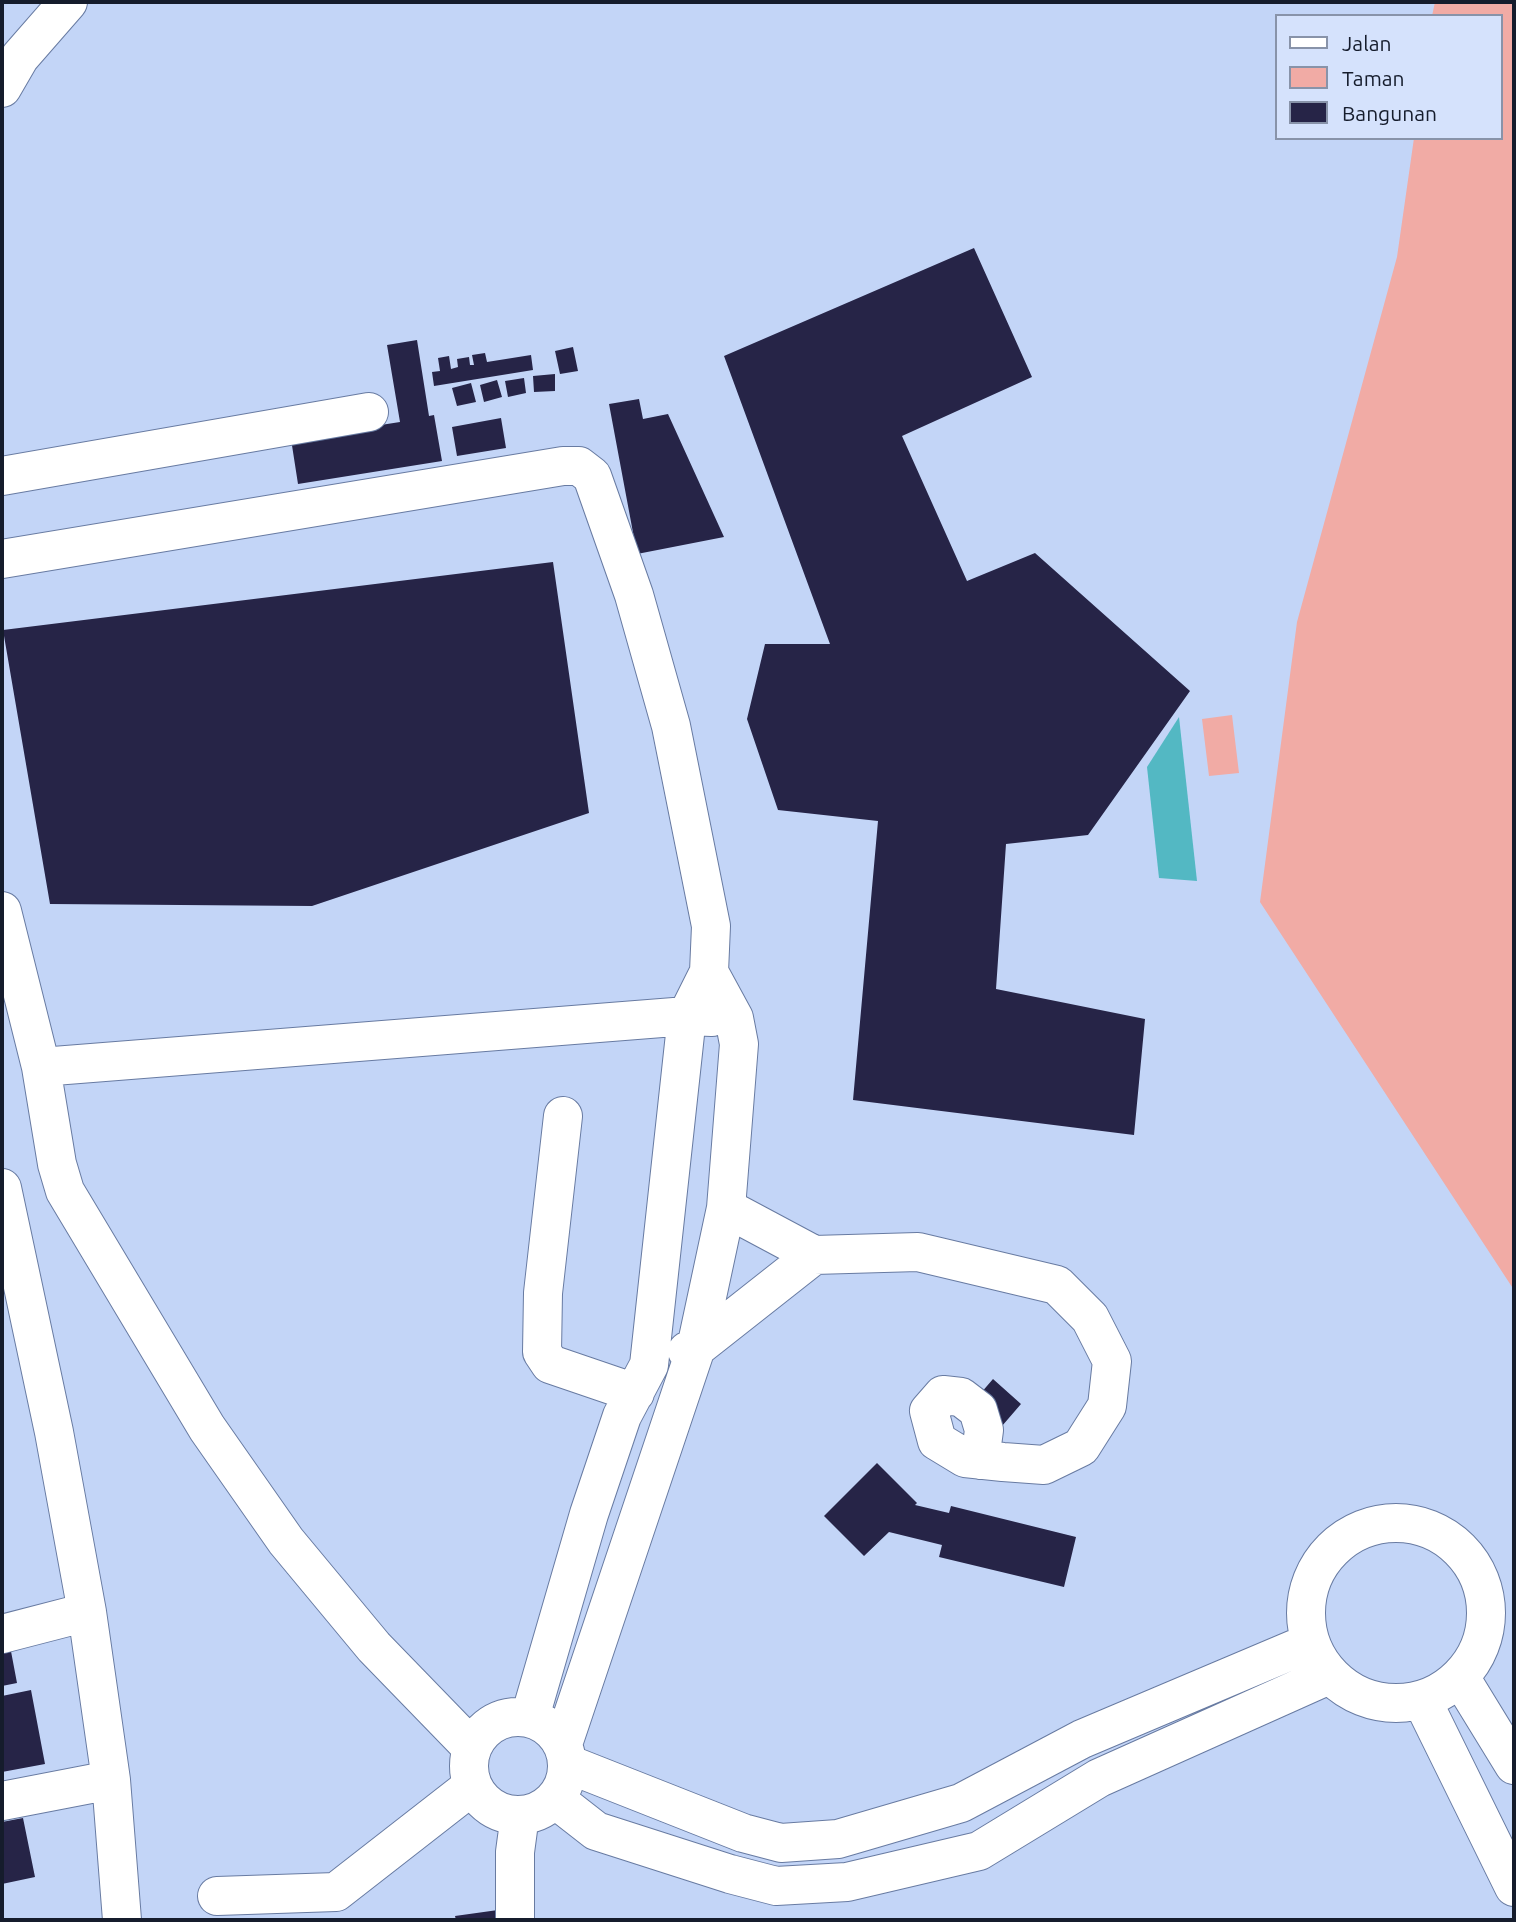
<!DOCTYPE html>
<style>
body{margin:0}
#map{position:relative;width:1516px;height:1922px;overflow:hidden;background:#c3d5f7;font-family:Ubuntu,sans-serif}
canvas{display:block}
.frame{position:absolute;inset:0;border:4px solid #151c2c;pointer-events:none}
.legend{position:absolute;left:1275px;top:14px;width:228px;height:126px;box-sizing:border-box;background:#d5e2fc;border:2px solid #8893a9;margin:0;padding:9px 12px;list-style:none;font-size:21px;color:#151c2c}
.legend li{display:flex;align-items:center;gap:14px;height:35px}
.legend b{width:35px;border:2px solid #8893a9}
</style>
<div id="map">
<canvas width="1516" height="1922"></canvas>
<div class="frame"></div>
<ul class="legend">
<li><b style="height:9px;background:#fff"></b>Jalan</li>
<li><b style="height:19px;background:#f1aba5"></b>Taman</li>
<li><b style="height:19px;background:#262447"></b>Bangunan</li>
</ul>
</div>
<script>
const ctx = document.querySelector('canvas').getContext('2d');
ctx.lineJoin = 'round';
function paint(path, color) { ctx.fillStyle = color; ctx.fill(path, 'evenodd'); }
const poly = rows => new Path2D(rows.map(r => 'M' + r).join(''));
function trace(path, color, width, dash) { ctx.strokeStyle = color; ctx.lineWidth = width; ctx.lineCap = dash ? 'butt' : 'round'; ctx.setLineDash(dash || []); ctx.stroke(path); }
const green = poly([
 [1435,2,1514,2,1514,1290,1260,902,1297,622,1397,257,1414,138,1500,138,1500,16,1432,16],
 [1232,715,1239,773,1209,776,1202,719]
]);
const water = poly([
 [1179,717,1197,881,1159,878,1147,767]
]);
const building = poly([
 [974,248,1032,377,902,436,967,581,1035,553,1190,691,1088,835,1006,844,996,989,1145,1019,1134,1135,853,1100,878,821,778,810,747,719,765,644,830,644,724,356],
 [417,340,429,416,434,415,442,461,298,484,291,439,400,422,387,345],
 [573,347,578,371,560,374,555,351],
 [485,353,487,362,531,355,533,370,434,386,432,372,440,371,438,358,449,356,451,369,458,367,457,359,469,357,470,365,474,365,472,355],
 [555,374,555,391,534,392,533,376],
 [524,378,526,393,508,397,505,381],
 [497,380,502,397,484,402,480,385],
 [471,383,476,402,457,406,452,388],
 [639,399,643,419,668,414,724,537,637,554,609,404],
 [501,418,506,448,457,456,452,427],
 [553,562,589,813,312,906,50,904,3,630],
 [993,1379,1021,1404,1002,1426,974,1401],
 [877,1463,917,1503,915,1505,949,1513,951,1506,1076,1537,1064,1587,939,1557,942,1545,889,1532,864,1556,824,1516],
 [10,1646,17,1683,2,1686,2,1648],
 [31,1690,45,1764,2,1772,2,1696],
 [23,1818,35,1877,2,1884,2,1822],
 [498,1910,499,1920,456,1920,455,1916]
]);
const minor = poly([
 [2,88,20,57,68,2],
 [2,476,369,412],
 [2,559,563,466,579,466,592,476,634,595,671,726,711,926,709,972,687,1016,649,1365,622,1416,589,1514,530,1717],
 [2,911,41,1067,57,1164,65,1191,207,1428,286,1541,374,1647,472,1748],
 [41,1067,687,1016,712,1017],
 [563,1116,543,1293,542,1352,550,1364,635,1393],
 [2,1188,54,1432,87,1612,111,1780,122,1920],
 [726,1208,814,1255,918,1252,1057,1285,1090,1318,1112,1361,1107,1406,1081,1447,1044,1465,1003,1462,965,1458,937,1441,929,1411,943,1395,961,1397,978,1410,984,1430,980,1460],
 [687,1351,696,1348,814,1255],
 '1306 1613a90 90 0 1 1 180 0a90 90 0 1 1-180 0Z',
 [2,1634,87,1612],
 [1460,1677,1514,1765],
 [1422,1700,1514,1887],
 '469 1766a49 49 0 1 1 98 0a49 49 0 1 1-98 0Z',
 [563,1744,696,1348,726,1208,739,1044,734,1018,709,972],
 [568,1764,743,1833,781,1843,838,1839,961,1803,1082,1739,1309,1643],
 [555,1799,596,1831,730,1874,776,1886,847,1882,979,1851,1099,1778,1329,1675],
 [2,1801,111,1780],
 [217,1896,336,1892,472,1786],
 [515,1920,515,1852,520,1815]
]);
paint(green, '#f1aba5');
paint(water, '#53b8c3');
paint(building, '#262447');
trace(minor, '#687ba2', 40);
trace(minor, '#fff', 38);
</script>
